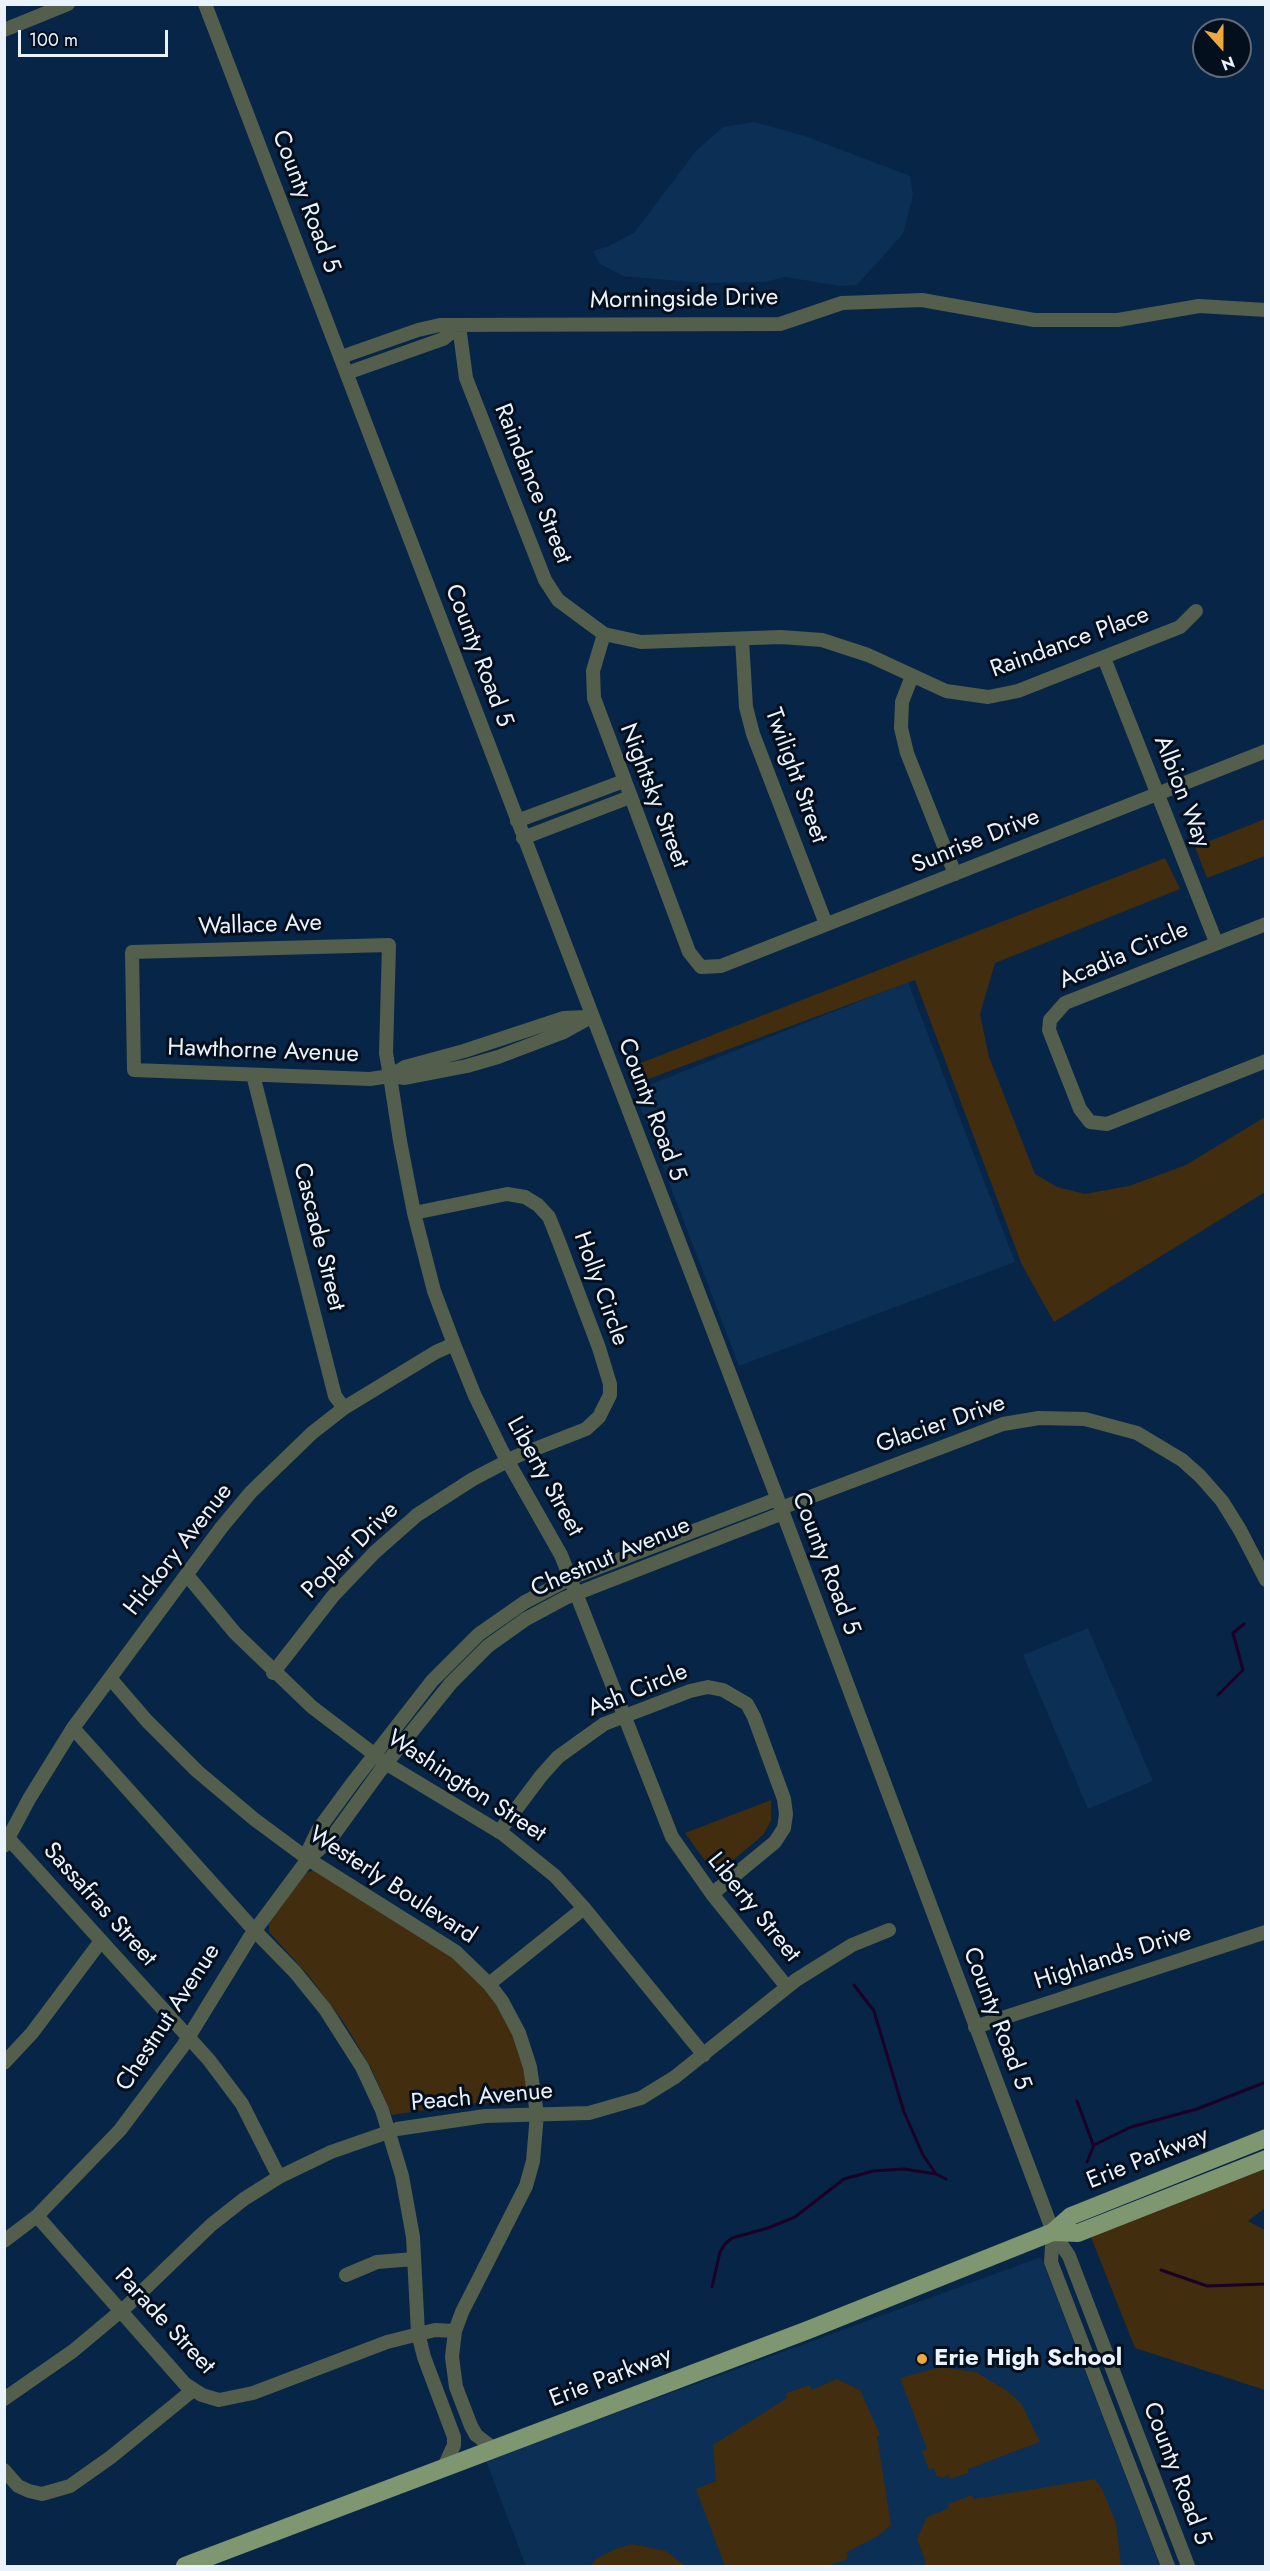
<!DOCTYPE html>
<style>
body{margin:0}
#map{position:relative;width:1270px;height:2571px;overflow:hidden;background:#072547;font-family:Jost,sans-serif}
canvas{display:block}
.frame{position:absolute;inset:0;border:6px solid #eaf2fb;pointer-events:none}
.north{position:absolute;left:1192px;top:18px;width:60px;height:60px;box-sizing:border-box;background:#040f1e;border:2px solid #606a76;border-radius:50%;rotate:159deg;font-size:16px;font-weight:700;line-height:24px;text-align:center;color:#eaf2fb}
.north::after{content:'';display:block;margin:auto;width:21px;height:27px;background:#eea83c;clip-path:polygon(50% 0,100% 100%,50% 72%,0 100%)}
.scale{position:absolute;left:18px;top:30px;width:150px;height:27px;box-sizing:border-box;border:3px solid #eaf2fb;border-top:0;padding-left:8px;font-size:18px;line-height:21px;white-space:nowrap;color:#eaf2fb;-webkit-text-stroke:4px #040f1e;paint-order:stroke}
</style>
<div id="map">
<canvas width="1270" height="2571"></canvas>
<div class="frame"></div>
<div class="north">N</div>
<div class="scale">100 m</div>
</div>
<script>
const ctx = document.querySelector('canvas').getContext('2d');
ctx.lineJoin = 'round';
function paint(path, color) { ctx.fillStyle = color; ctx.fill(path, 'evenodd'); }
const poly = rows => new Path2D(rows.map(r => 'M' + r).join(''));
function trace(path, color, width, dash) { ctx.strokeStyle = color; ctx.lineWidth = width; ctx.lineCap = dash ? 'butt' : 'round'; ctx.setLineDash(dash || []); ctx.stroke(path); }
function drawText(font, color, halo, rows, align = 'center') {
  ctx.font = font + ' Jost,sans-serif'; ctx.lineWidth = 6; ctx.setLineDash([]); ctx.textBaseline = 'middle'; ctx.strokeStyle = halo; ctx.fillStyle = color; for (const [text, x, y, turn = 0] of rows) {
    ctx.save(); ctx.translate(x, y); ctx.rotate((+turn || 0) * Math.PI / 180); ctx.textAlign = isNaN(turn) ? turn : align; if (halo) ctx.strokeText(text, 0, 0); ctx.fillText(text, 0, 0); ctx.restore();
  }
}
const built = poly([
 [754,122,805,136,910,176,913,195,903,234,857,285,840,286,785,277,765,282,702,283,623,276,600,264,593,251,609,246,634,233,696,151,723,127],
 [908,982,1015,1262,739,1366,634,1091],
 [1088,1628,1153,1781,1088,1809,1023,1655],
 [1041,2257,1160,2566,526,2566,486,2461]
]);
const green = poly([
 [1265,819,1265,856,1207,878,1195,847],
 [1165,858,1180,889,995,963,980,1014,989,1057,1035,1174,1057,1187,1085,1194,1129,1186,1186,1165,1265,1117,1265,1192,1054,1322,1022,1265,915,980,632,1085,628,1068],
 [771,1800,771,1821,763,1835,718,1873,713,1872,685,1833],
 [315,1870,450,1954,468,1970,491,1996,512,2032,524,2066,530,2101,463,2104,392,2115,371,2068,345,2024,309,1976,269,1932,269,1923,306,1873],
 [1265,2169,1265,2208,1248,2221,1265,2230,1265,2390,1135,2348,1091,2237],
 [940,2367,976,2372,1006,2390,1021,2403,1040,2442,968,2469,968,2473,950,2479,949,2475,942,2478,936,2475,934,2468,929,2470,922,2451,927,2449,900,2378],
 [837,2379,860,2390,880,2435,877,2436,891,2525,878,2536,847,2552,848,2559,828,2566,725,2566,696,2489,716,2481,713,2445,787,2398,786,2393,810,2385,812,2390],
 [1095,2479,1103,2491,1116,2523,1121,2566,922,2566,926,2563,917,2539,927,2517,949,2508,948,2504,972,2495,974,2499],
 [632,2544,666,2551,685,2566,590,2566,596,2559,613,2550]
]);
const stream = poly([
 [1218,1695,1243,1670,1233,1633,1244,1624],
 [854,1985,874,2011,904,2112,923,2155,936,2174,946,2179],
 [1077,2101,1093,2144],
 [1087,2162,1094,2145,1131,2127,1197,2109,1266,2082],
 [1161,2270,1207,2286,1266,2284],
 [712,2287,720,2252,725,2244,732,2238,768,2228,795,2217,844,2179,873,2171,904,2169,936,2174]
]);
const minor = poly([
 [205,4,783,1513,1046,2213,1053,2232,1069,2256,1188,2566],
 [4,30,68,4],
 [459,326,466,378,545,580,558,600,604,634,641,642,781,637,822,640,868,655,946,691,988,697,1018,691,1180,627,1196,611],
 [341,357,418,330,440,325,780,324,842,303,922,300,1034,320,1118,320,1199,306,1266,310],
 [347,373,443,339,459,326],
 [604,634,593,671,594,698,689,952,701,967,721,966,1266,751],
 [742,639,746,707,753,734,826,924],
 [1104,658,1216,942],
 [912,676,902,702,901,728,907,753,955,874],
 [517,821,624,781],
 [523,838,630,797],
 [1266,924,1065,1003,1050,1020,1049,1030,1080,1109,1090,1122,1107,1124,1266,1061],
 [591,1017,564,1032,498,1057,467,1066,405,1078,390,1076,370,1079,134,1070,132,952,389,945,386,1053,390,1076,400,1141,414,1213,434,1291,454,1344,475,1396,502,1451,561,1555,672,1837,712,1894,787,1987],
 [253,1075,335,1396,344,1408],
 [390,1076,405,1067,464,1051,564,1018,586,1017],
 [781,1508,1003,1424,1039,1418,1085,1419,1137,1433,1182,1460,1200,1476,1222,1501,1240,1530,1266,1580],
 [187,1575,235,1633,312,1707,387,1764,503,1834,555,1876,584,1908,704,2055],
 [273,1673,333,1596,375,1552,417,1515,473,1479,517,1456,586,1429,599,1417,610,1395,610,1384,599,1348,559,1242,549,1217,538,1205,525,1197,507,1194,414,1213],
 [110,1678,147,1721,197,1771,254,1819,308,1859,456,1952,489,1984,502,2001,519,2033,530,2067,537,2114,533,2161,526,2186,462,2312,455,2331,452,2357,456,2387,471,2426,476,2435,493,2448],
 [73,1728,254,1930,295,1972,325,2009,362,2067,382,2110,402,2176,413,2237,418,2333,424,2357,454,2437,454,2445,444,2467],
 [499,1832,541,1776,558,1757,604,1724,690,1691,708,1687,723,1690,747,1704,754,1717,784,1799,786,1814,784,1828,775,1842,712,1894],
 [9,1839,209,2060,242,2104,279,2177],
 [4,1846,29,1799,73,1728,221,1528,251,1492,312,1433,344,1408,436,1352,454,1344],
 [308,1859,309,1849,318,1830,354,1781,432,1681,479,1634,525,1602,571,1578,777,1499],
 [489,1984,584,1908],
 [975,2027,1266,1932],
 [4,2063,32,2033,101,1941],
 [37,2216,185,2384,202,2395,219,2400,253,2393,387,2342,435,2330,455,2331],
 [1053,2232,1051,2262,1168,2566],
 [4,2241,37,2216,120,2130,183,2046,250,1937,308,1859,330,1840,380,1771,451,1683,488,1646,526,1619,565,1598,783,1513],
 [346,2275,377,2262,414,2259],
 [4,2399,73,2351,128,2305,211,2225,244,2199,279,2177,331,2152,397,2129,485,2116,589,2113,641,2098,675,2077,796,1980,852,1945,889,1930],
 [4,2470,18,2486,29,2491,42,2494,70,2486,111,2457,193,2390]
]);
const major = poly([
 [1053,2232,1078,2233,1266,2159],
 [185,2566,808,2330,1053,2232,1071,2216,1266,2138]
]);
const markers = [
 [922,2359,6,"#eea83c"]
];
const streetNames = [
 ["County Road 5",305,202,69],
 ["Morningside Drive",684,300,-1],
 ["Raindance Street",532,484,68],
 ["Raindance Place",1070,643,-20],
 ["County Road 5",478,656,69],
 ["Twilight Street",795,776,70],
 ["Albion Way",1181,792,69],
 ["Nightsky Street",653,796,69],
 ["Sunrise Drive",976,842,-22],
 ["Wallace Ave",260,926,-2],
 ["Acadia Circle",1124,956,-23],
 ["Hawthorne Avenue",263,1052,2],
 ["County Road 5",651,1110,69],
 ["Cascade Street",318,1237,76],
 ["Holly Circle",600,1289,70],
 ["Glacier Drive",941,1425,-19],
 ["Liberty Street",544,1477,61],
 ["Hickory Avenue",179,1550,-52],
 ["Poplar Drive",351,1551,-45],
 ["Chestnut Avenue",611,1558,-23],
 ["County Road 5",825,1564,69],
 ["Ash Circle",638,1691,-22],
 ["Washington Street",466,1787,33],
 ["Westerly Boulevard",392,1886,33],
 ["Sassafras Street",99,1905,48],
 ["Liberty Street",753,1908,51],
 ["Highlands Drive",1113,1958,-18],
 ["Chestnut Avenue",169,2018,-57],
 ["County Road 5",996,2019,69],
 ["Peach Avenue",482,2098,-5],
 ["Erie Parkway",1148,2159,-22],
 ["Parade Street",164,2322,47],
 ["Erie Parkway",611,2378,-21],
 ["County Road 5",1176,2474,69]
];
const poiNames = [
 ["Erie High School",934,2359]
];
paint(built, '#0b2f55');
paint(green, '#422d0f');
trace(stream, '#1b0027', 3);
trace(minor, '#535e4c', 14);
trace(major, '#7f9770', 18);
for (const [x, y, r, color] of markers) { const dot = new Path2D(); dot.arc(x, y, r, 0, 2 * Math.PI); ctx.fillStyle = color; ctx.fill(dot); trace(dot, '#040f1e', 2); }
drawText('24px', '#eaf2fb', '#040f1e', streetNames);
drawText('bold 24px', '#eaf2fb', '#040f1e', poiNames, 'left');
</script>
